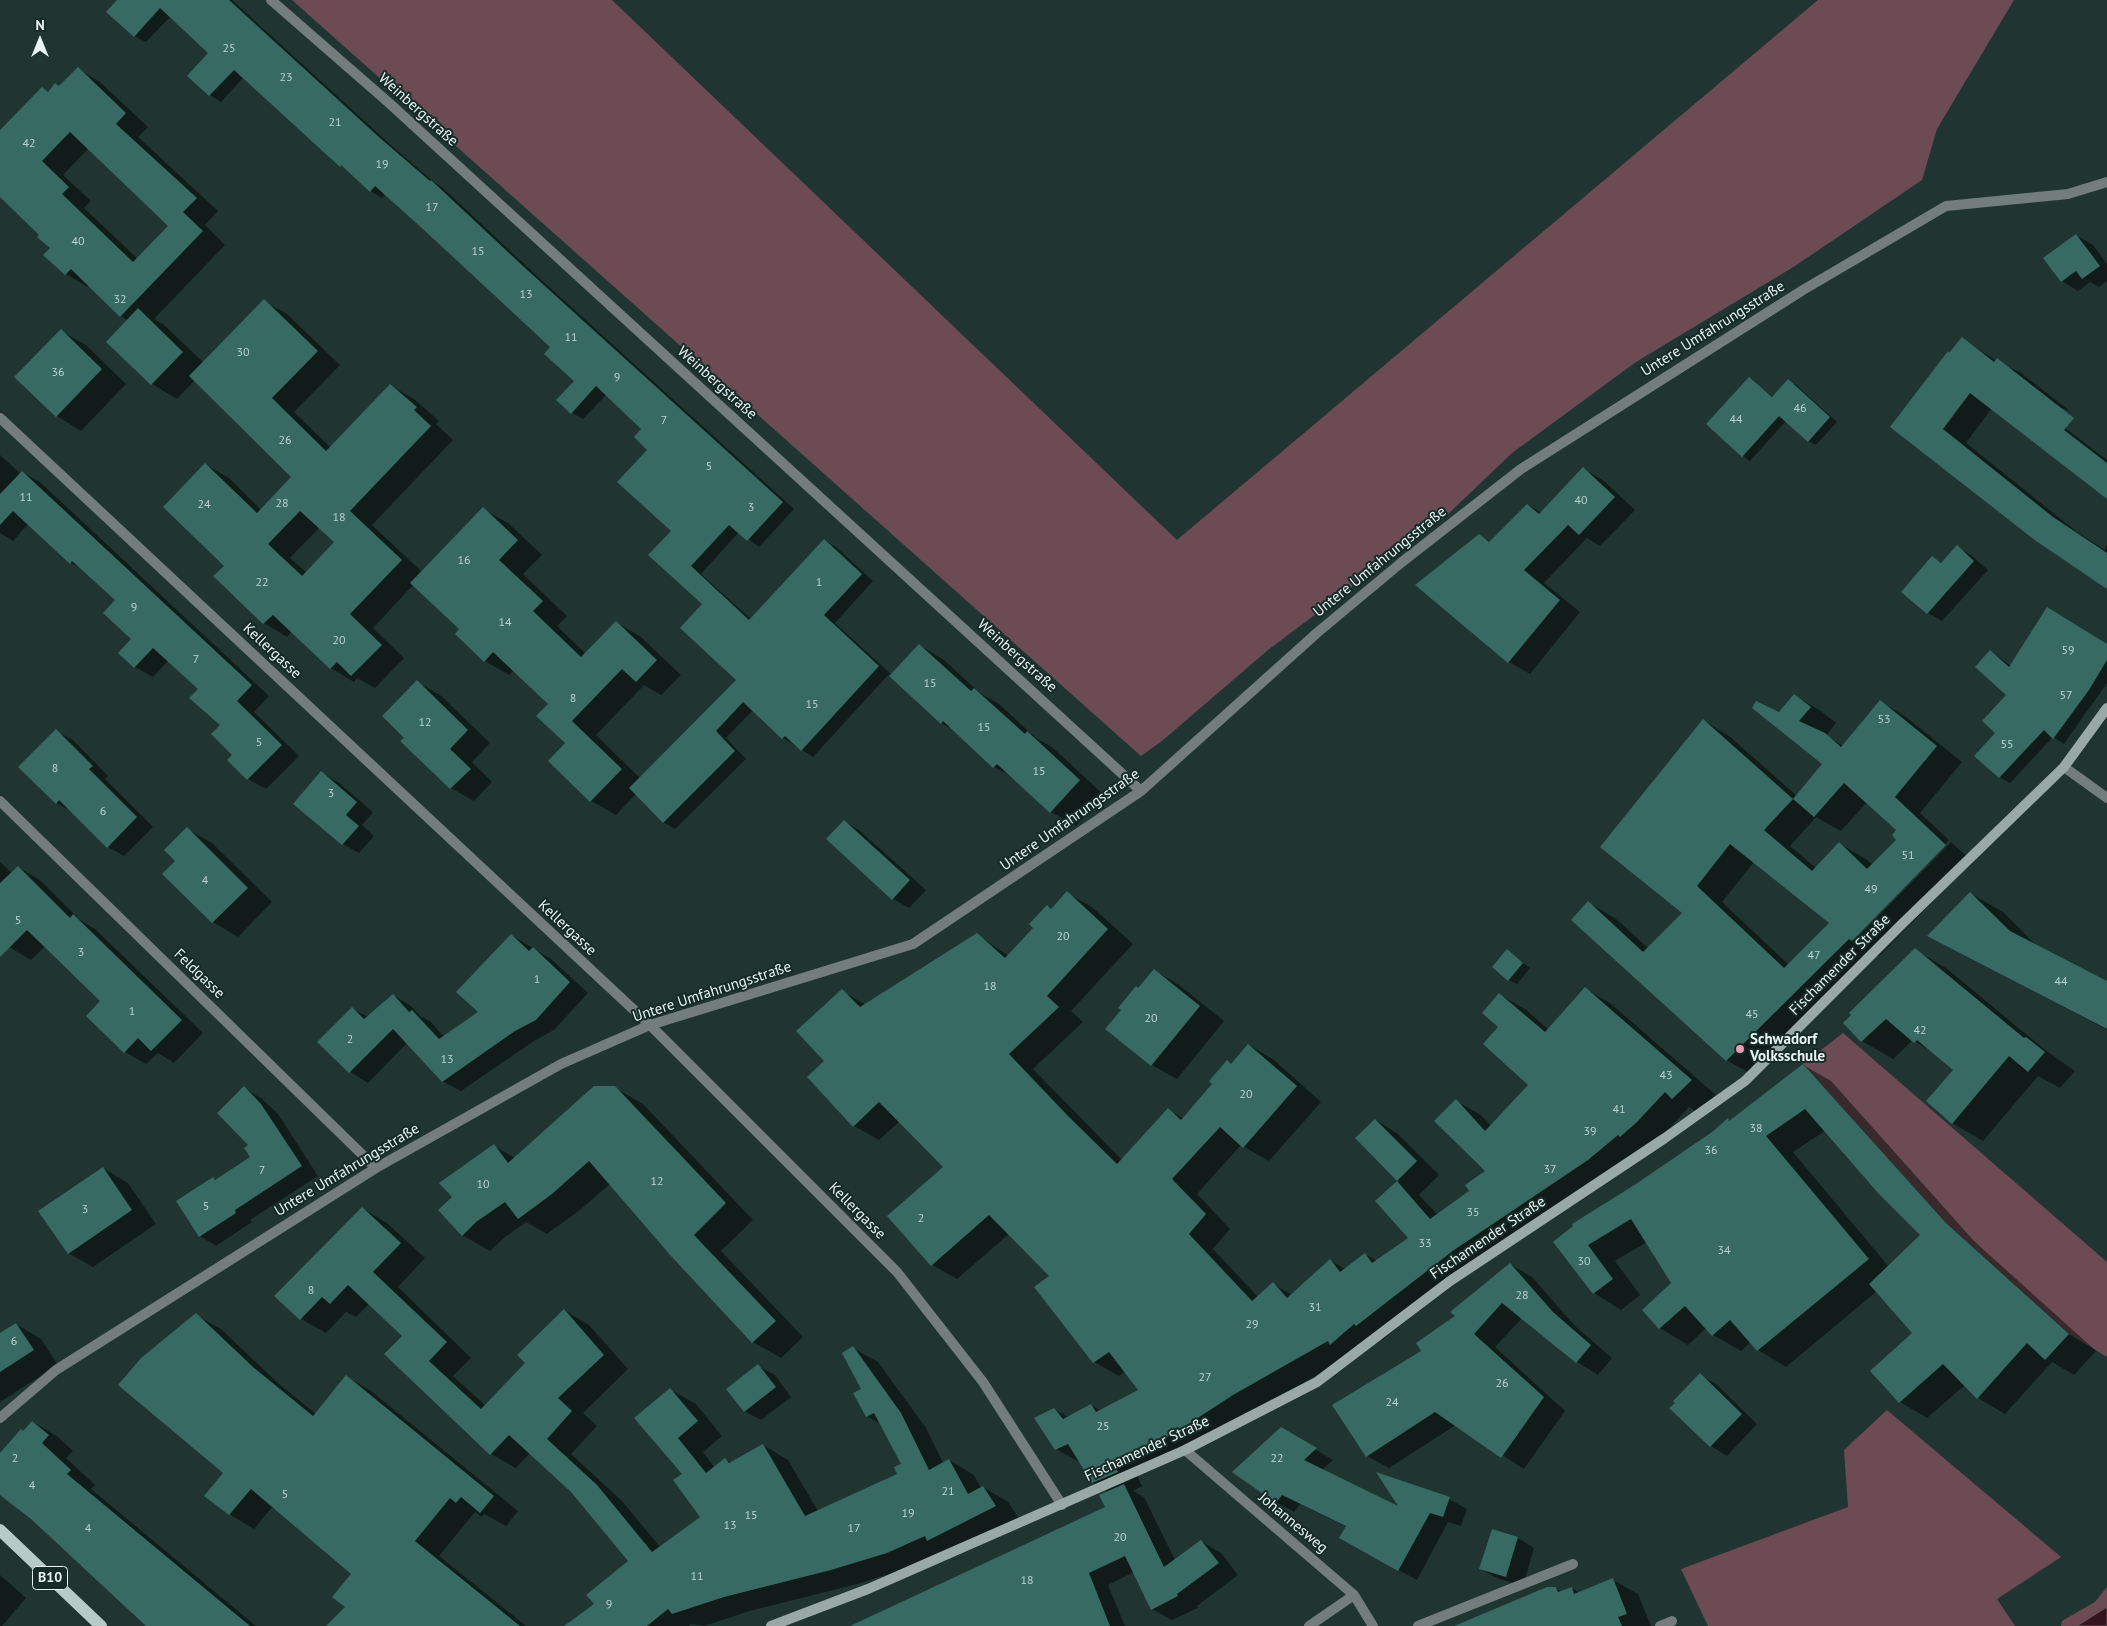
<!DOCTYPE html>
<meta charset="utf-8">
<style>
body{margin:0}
#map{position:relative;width:2107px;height:1626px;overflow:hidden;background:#203531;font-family:"PT Sans",sans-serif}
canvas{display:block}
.north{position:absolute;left:15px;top:15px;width:50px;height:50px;-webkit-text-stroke:4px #162a27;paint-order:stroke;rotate:0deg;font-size:14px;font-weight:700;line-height:20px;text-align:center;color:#e7f4f1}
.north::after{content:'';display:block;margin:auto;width:18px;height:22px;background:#e7f4f1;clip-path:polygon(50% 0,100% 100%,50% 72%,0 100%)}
</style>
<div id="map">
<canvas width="2107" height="1626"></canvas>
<div class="north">N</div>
</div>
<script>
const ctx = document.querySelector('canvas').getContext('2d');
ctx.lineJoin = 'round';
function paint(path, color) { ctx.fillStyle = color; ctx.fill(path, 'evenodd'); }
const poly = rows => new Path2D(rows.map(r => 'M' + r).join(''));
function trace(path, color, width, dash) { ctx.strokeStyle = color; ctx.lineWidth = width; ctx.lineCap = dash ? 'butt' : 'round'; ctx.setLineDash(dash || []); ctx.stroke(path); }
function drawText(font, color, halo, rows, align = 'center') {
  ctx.font = font + ' "PT Sans",sans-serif'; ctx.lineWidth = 4; ctx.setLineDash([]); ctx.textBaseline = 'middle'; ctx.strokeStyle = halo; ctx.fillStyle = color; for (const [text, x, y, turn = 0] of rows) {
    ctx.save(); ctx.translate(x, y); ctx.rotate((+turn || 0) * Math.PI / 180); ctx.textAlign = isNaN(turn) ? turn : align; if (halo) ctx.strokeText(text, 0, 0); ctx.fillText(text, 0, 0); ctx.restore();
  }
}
const green = poly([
 [292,0,612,0,1177,540,1818,0,2014,0,1937,129,1922,180,1795,266,1636,362,1512,453,1445,517,1268,650,1162,741,1141,756],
 [1843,1033,2107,1262,2107,1357,2069,1334,1946,1223,1803,1064],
 [1887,1410,2061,1557,1997,1599,2015,1626,1708,1626,1681,1569,1848,1507,1844,1450],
 [2107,1587,2107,1607,2077,1626,2061,1626,2062,1621,2095,1602]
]);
const water = poly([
 [2107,1607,2107,1626,2077,1626,2107,1607]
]);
const shadow = poly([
 [118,0,232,0,392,146,434,182,443,188,536,275,794,509,759,547,739,532,701,574,751,619,824,540,836,547,873,581,835,623,892,675,919,645,944,660,980,693,999,704,1036,738,1052,747,1104,795,1076,826,1051,812,1012,777,994,767,954,730,941,723,889,674,813,757,783,738,753,710,726,738,746,759,675,829,663,822,636,794,616,815,591,801,549,704,514,670,509,675,485,661,461,629,414,584,373,628,404,658,375,688,357,678,354,682,331,668,292,631,287,637,264,623,215,576,225,566,206,465,229,478,261,510,293,477,195,380,177,399,152,384,108,342,128,321,121,316,89,286,88,287,66,274,52,248,41,235,0,195,0,132,42,88,49,92,60,87,78,69,100,82,148,127,138,137,218,211,205,225,225,245,154,319,163,324,204,363,264,301,287,314,340,365,294,412,331,448,391,386,414,399,439,421,436,424,453,440,372,525,422,572,483,509,508,523,542,555,523,574,567,616,557,626,586,654,616,622,641,637,681,675,661,695,644,685,596,735,640,778,738,680,673,531,643,429,607,394,583,419,572,413,576,381,551,347,386,193,382,198,370,191,244,77,221,102,210,95,210,53,171,16,146,42,134,36],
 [89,148,170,226,138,259,84,208,91,201,63,175],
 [320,527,336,542,307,573,290,558],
 [2076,235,2093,245,2107,264,2107,281,2099,287,2090,282,2078,291,2062,281],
 [61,331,86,345,126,384,81,431,57,416],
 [1962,339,1997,361,2021,373,2070,411,2026,398,2107,460,2107,497,1992,408,1966,443,2077,532,2105,550,2107,544,2107,588,1891,427],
 [1749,379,1773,397,1788,381,1796,385,1837,422,1816,445,1808,441,1786,421,1750,461,1743,456,1707,424],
 [0,455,21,474,22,472,41,483,269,696,254,712,299,756,266,789,248,779,234,755,221,725,200,688,169,660,153,677,135,667,120,653,133,639,117,600,83,570,71,563,28,524,13,541,0,533],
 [1584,469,1604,481,1635,510,1600,546,1587,538,1544,583,1580,612,1530,674,1509,662,1479,536,1491,542,1528,505,1542,513],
 [1957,547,1971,555,1988,570,1942,621,1928,613,1932,557,1942,563],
 [2107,645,2107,683,2064,744,2053,737,2010,783,1999,777,1997,733,2008,695,1991,651,2011,666],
 [417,682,440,695,490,743,472,762,492,782,474,801,451,788,402,741,406,738],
 [1794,695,1821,711,1836,723,1826,736,1843,746,1880,701,1906,717,1962,762,1920,813,1949,840,1853,938,1855,940,1951,842,1972,861,1879,956,1875,954,1753,1075,1726,1060,1589,903,1615,918,1648,948,1684,913,1703,720,1729,736,1797,796,1824,764,1780,713],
 [1867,802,1898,830,1898,840,1873,865,1866,859,1840,844,1816,868,1790,846,1816,817,1841,831],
 [1754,862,1831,923,1789,965,1722,902],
 [56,731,73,740,108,776,105,779,153,827,124,856,108,847,73,812,56,803],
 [321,773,338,782,373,812,362,825,374,836,359,853,343,844],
 [844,821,860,831,926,890,909,908,893,899],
 [187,829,212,843,272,902,238,937,213,922,164,874,177,861],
 [0,862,12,873,18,867,40,880,80,920,95,929,203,1033,174,1063,158,1053,146,1064,125,1052,102,1001,45,946,31,960,9,947,0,938],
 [1067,893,1092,907,1133,944,1071,1011,1083,1022,1033,1069,1122,1160,1168,1110,1183,1118,1249,1045,1274,1060,1321,1102,1269,1161,1241,1145,1197,1194,1230,1229,1213,1249,1258,1297,1273,1284,1292,1295,1331,1261,1345,1269,1365,1254,1377,1261,1410,1239,1377,1201,1399,1181,1357,1138,1376,1120,1398,1134,1439,1175,1419,1195,1438,1215,1470,1191,1486,1171,1456,1101,1481,1115,1491,1126,1530,1085,1500,1027,1500,995,1525,1009,1549,1030,1585,989,1610,1003,1716,1095,1698,1113,1689,1107,1662,1136,1479,1264,1382,1340,1379,1338,1259,1409,1137,1475,1142,1486,1133,1491,1144,1497,1175,1560,1201,1541,1221,1553,1238,1575,1197,1606,1198,1608,1172,1620,1152,1609,1134,1572,1108,1585,1125,1626,853,1626,1107,1507,1109,1492,1093,1483,1081,1463,1056,1449,1054,1409,1068,1417,1091,1405,1101,1411,1140,1390,1125,1372,1119,1376,1094,1362,1051,1276,1009,1234,957,1279,932,1265,945,1167,900,1121,879,1140,854,1126,826,1061,842,991,866,1005,977,935,1009,956,1035,928,1047,907,1052,909],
 [1970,893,2003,912,2039,948,2107,983,2107,1030,1929,935],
 [511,935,551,959,588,993,554,1030,534,1041,461,1091,442,1081,407,1043,368,1083,350,1072,352,1009,368,1017,393,995,411,1006,420,1016,431,1022,444,1037,480,1012],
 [1915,950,1946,968,2044,1049,2075,1071,2060,1088,2038,1076,1983,1141,1952,1123,1955,1070,1935,1054,1913,1040,1893,1059,1862,1041],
 [1507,951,1530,968,1517,984,1509,980],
 [1154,970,1179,985,1224,1021,1177,1079,1152,1065,1107,1029],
 [1803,1065,1831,1081,1974,1241,2096,1351,2074,1375,2052,1362,2005,1414,1978,1398,1965,1385,1927,1418,1900,1402,1914,1334,1877,1291,1786,1367,1758,1350,1751,1342,1741,1351,1713,1335,1706,1328,1688,1345,1660,1328,1643,1310,1673,1283,1647,1242,1615,1261,1640,1295,1621,1310,1594,1293,1555,1242,1713,1133,1728,1120,1730,1121],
 [1825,1131,1922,1235,1889,1267,1793,1152],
 [244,1088,261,1098,278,1114,318,1176,250,1220,252,1222,216,1246,200,1236,213,1178,217,1180,252,1157],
 [615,1088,643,1104,753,1220,721,1251,803,1337,781,1358,753,1342,610,1184,580,1210,547,1234,526,1222,504,1238,490,1251,462,1235,454,1197,494,1146,515,1158],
 [103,1168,128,1183,156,1224,93,1267,68,1253],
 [362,1208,387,1223,425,1258,398,1287,471,1358,453,1376,486,1406,527,1363,564,1310,589,1325,628,1369,583,1413,597,1426,571,1454,622,1501,661,1548,702,1517,684,1474,636,1419,671,1390,696,1404,722,1436,703,1452,715,1468,725,1459,732,1463,763,1445,788,1460,818,1511,898,1474,902,1464,882,1425,867,1416,853,1348,878,1362,926,1428,943,1463,949,1460,974,1475,981,1488,983,1487,1008,1502,1020,1520,912,1567,857,1584,750,1611,704,1626,691,1624,689,1626,566,1626,595,1605,630,1561,572,1491,530,1453,516,1468,491,1454,404,1336,369,1304,356,1317,346,1312,326,1333,301,1319],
 [1510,1264,1532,1277,1575,1326,1612,1358,1598,1375,1577,1362,1522,1318,1495,1347,1565,1411,1524,1469,1456,1425,1389,1468,1367,1456,1423,1351],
 [196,1315,221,1329,278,1383,316,1414,346,1376,371,1391,518,1511,506,1526,484,1514,482,1517,475,1512,439,1556,526,1626,341,1626,353,1574,273,1506,254,1529,229,1514,224,1473],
 [16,1324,41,1339,58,1365,0,1402,0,1335],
 [758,1366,775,1375,791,1397,761,1420,744,1411],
 [1700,1375,1716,1384,1757,1424,1727,1456,1711,1446,1677,1403],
 [33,1422,58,1437,73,1451,66,1458,95,1485,91,1489,256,1626,148,1626,32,1518,0,1492,0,1455],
 [1281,1429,1333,1460,1322,1470,1402,1509,1449,1499,1467,1509,1461,1526,1448,1522,1417,1580,1358,1548,1347,1527,1300,1504,1294,1512,1276,1502],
 [1492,1530,1518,1538,1534,1548,1523,1586,1497,1578,1481,1569],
 [0,1575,26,1598,2,1626,0,1626],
 [1613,1580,1638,1594,1651,1626,1454,1626,1547,1588,1556,1588,1562,1592,1572,1588,1580,1593]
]);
const building = poly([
 [117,0,229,0,380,138,430,181,431,180,524,267,783,502,747,541,729,525,691,566,749,620,824,539,862,574,824,615,879,666,801,751,785,736,782,739,743,702,716,731,735,751,663,823,629,788,736,680,680,628,702,604,648,555,671,531,617,482,647,450,634,437,641,429,596,386,571,414,556,400,574,381,544,354,550,347,424,230,375,186,370,192,341,165,340,167,234,70,209,96,187,76,208,53,160,8,134,37,106,12],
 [78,67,126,113,116,124,197,198,183,212,203,231,120,317,71,269,65,275,43,255,50,248,37,237,39,235,0,197,0,130,42,87,48,92,55,83,59,86],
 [70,132,168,226,133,262,62,194,69,187,42,161],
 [2076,234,2100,266,2082,279,2076,271,2061,282,2043,258],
 [264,299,318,351,272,398,326,451,390,384,417,407,414,410,431,426,350,511,402,560,350,614,382,645,351,676,337,662,330,669,273,615,263,624,213,576,224,566,163,507,205,463,257,513,291,477,189,376],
 [300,511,334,542,302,576,268,544],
 [138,308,183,352,151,385,106,342],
 [61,329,102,369,56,417,14,377],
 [1962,337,1994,362,1997,358,2074,418,2064,430,2107,463,2107,499,1970,393,1943,429,2053,517,2107,553,2107,589,2036,541,1890,427,1948,351,1949,353],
 [1749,377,1772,397,1788,379,1830,417,1808,442,1779,416,1742,457,1706,424],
 [1583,467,1615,497,1579,535,1568,525,1524,570,1560,600,1508,663,1415,585,1479,534,1489,542,1527,504,1539,514],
 [22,471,252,685,237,701,282,745,247,780,227,760,232,755,211,734,220,725,189,698,198,689,153,648,134,668,118,653,131,639,103,613,115,600,72,561,70,564,13,511,0,525,0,494],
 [483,507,518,540,499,560,543,601,533,611,581,657,616,621,657,660,636,682,622,669,572,721,622,769,590,802,548,761,565,743,536,716,548,704,493,652,484,662,455,634,459,629,410,583],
 [1957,545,1974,561,1927,614,1901,592,1932,556,1941,563],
 [2047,607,2107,644,2107,660,2089,690,2053,739,2044,730,1999,778,1974,756,1995,733,1982,721,2006,695,1975,667,1990,650,2009,667],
 [919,644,971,691,974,688,1025,734,1027,731,1080,780,1050,813,997,764,993,768,943,721,941,724,889,676],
 [417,680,468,730,450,749,471,769,450,789,400,741,404,738,382,716],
 [1794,694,1811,707,1799,721,1825,733,1841,747,1880,700,1937,746,1895,797,1946,845,1852,941,1849,939,1726,1061,1571,920,1588,901,1643,952,1682,913,1600,847,1703,719,1793,799,1822,764,1752,708,1756,701,1779,712],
 [1844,783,1896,830,1892,835,1896,840,1867,869,1839,842,1812,871,1764,830,1793,799,1814,817],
 [1730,844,1829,923,1784,968,1697,886],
 [56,729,93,766,89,769,137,817,107,848,59,800,56,804,18,767],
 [321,771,357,802,346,815,359,826,342,845,293,804],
 [844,820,910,880,892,900,826,839],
 [187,827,248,888,212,923,162,874,175,861,164,850],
 [18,866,70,918,73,914,182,1020,151,1051,138,1038,124,1053,86,1016,100,1001,27,930,0,957,0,883],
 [1067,891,1108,929,1047,996,1059,1007,1009,1054,1068,1116,1117,1164,1168,1108,1181,1120,1212,1084,1209,1081,1227,1060,1231,1064,1248,1044,1297,1086,1243,1148,1220,1127,1172,1179,1206,1214,1189,1234,1252,1301,1273,1282,1287,1298,1330,1259,1340,1272,1365,1253,1372,1263,1408,1238,1375,1201,1397,1181,1430,1219,1469,1191,1465,1185,1485,1171,1434,1121,1456,1099,1485,1131,1528,1085,1483,1044,1498,1027,1482,1013,1499,993,1545,1032,1585,987,1692,1080,1672,1099,1665,1092,1637,1122,1620,1137,1618,1135,1588,1160,1454,1250,1356,1326,1354,1324,1330,1345,1328,1341,1233,1395,1170,1436,1112,1461,1118,1472,1092,1483,1068,1444,1055,1450,1034,1418,1054,1408,1063,1419,1091,1404,1096,1412,1138,1390,1109,1352,1093,1363,1034,1287,1049,1276,989,1215,931,1266,887,1216,943,1167,879,1102,853,1127,807,1077,824,1061,796,1031,842,989,860,1007,977,933,1005,958,1033,928,1029,924,1047,905,1051,909],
 [1970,892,2010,931,2107,981,2107,1029,1927,936],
 [511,934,529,951,533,947,570,982,536,1020,515,1031,442,1082,393,1029,349,1073,317,1042,352,1007,364,1019,393,994,409,1012,412,1010,439,1039,478,1012,456,992],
 [1915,948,2024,1038,2026,1037,2045,1052,2028,1072,2009,1056,1952,1124,1926,1101,1953,1070,1917,1040,1914,1043,1886,1019,1861,1042,1843,1023,1851,1015,1849,1013],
 [1507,949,1523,963,1508,981,1492,967],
 [1154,969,1200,1006,1151,1066,1105,1029,1121,1010,1118,1008,1136,986,1138,988],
 [1803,1064,1946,1223,2069,1334,2045,1360,2027,1343,1977,1399,1943,1364,1899,1403,1870,1371,1912,1333,1869,1284,1920,1235,1878,1193,1805,1109,1766,1136,1869,1259,1757,1351,1730,1320,1712,1336,1685,1306,1659,1329,1642,1310,1671,1283,1631,1219,1588,1245,1613,1279,1593,1294,1553,1242,1573,1226,1572,1224,1636,1184,1712,1132,1728,1118,1729,1121],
 [244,1086,261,1104,302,1166,235,1210,236,1213,199,1237,176,1201,213,1177,215,1180,250,1157,244,1148,248,1145,217,1113],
 [594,1086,615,1086,726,1203,694,1235,776,1321,752,1343,671,1256,589,1161,552,1194,518,1219,505,1202,476,1222,462,1236,438,1210,452,1197,439,1183,494,1144,508,1163],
 [1375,1119,1417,1161,1397,1181,1355,1138],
 [103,1167,132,1210,68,1254,38,1211],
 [362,1207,401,1243,373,1272,447,1342,429,1361,481,1409,525,1363,517,1355,564,1309,604,1355,558,1398,572,1411,547,1439,597,1485,652,1552,700,1517,673,1480,682,1474,634,1418,670,1388,698,1421,678,1438,706,1473,725,1458,729,1463,763,1444,805,1516,897,1474,894,1467,901,1464,874,1413,866,1417,853,1393,861,1389,842,1353,853,1346,901,1413,929,1470,949,1459,968,1494,983,1486,996,1506,927,1541,925,1536,887,1553,831,1570,724,1597,672,1614,668,1609,647,1626,564,1626,594,1604,586,1595,628,1561,571,1492,509,1435,490,1455,384,1354,402,1336,348,1285,330,1304,322,1297,300,1320,274,1296],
 [1510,1263,1553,1312,1591,1345,1576,1363,1502,1303,1474,1334,1544,1397,1501,1458,1435,1412,1366,1457,1332,1405,1421,1351,1416,1343,1455,1316,1450,1312],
 [196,1313,253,1367,313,1416,346,1375,494,1496,480,1513,461,1497,456,1503,450,1498,415,1541,520,1626,326,1626,345,1607,332,1597,351,1574,251,1489,229,1515,204,1496,223,1473,118,1385,141,1358],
 [16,1323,34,1350,0,1372,0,1333],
 [758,1364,776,1387,744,1412,726,1389],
 [1700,1373,1742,1414,1710,1447,1669,1408,1675,1403,1673,1401],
 [32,1421,49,1435,42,1443,71,1470,67,1474,250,1626,146,1626,31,1519,0,1495,0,1453,21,1429,23,1431],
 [1281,1427,1317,1448,1304,1460,1398,1506,1376,1472,1450,1497,1443,1517,1430,1513,1398,1571,1339,1538,1346,1526,1282,1495,1276,1503,1232,1472],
 [1124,1484,1164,1567,1201,1540,1219,1563,1177,1594,1178,1596,1151,1610,1125,1556,1089,1573,1110,1626,850,1626,1105,1507,1099,1495],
 [1492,1529,1518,1537,1506,1577,1479,1569],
 [1613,1578,1627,1614,1618,1617,1622,1626,1454,1626,1547,1587,1556,1587,1558,1592,1572,1587,1574,1594]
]);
const street = poly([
 [271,0,388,102,1141,791],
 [0,418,650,1025,897,1272,983,1382,1062,1505],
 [2064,767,2107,798],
 [0,801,376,1168],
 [0,1418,56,1370,376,1168,561,1064,650,1025,913,944,1141,791,1318,632,1402,562,1521,469,1803,290,1946,206,2068,194,2107,182],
 [1185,1450,1354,1595,1373,1626],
 [1309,1626,1354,1595],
 [1418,1626,1573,1564],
 [1660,1626,1672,1621]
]);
const secondary = poly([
 [771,1626,868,1589,1185,1450,1317,1382,1450,1281,1665,1138,1745,1081,1903,923,2064,767,2107,708]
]);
const primary = poly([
 [0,1530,101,1626]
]);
const markers = [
 [1740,1049,5,"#f19ab3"]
];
const numberNames = [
 ["25",229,49],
 ["23",286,78],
 ["21",335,123],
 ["42",29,144],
 ["19",382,165],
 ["17",432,208],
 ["40",78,242],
 ["15",478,252],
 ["13",526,295],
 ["32",120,300],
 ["11",571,338],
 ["30",243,353],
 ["36",58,373],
 ["9",617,378],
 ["46",1800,409],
 ["44",1736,420],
 ["7",664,421],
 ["26",285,441],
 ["5",709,467],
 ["11",26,498],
 ["40",1581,501],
 ["28",282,504],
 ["24",204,505],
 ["3",751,508],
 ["18",339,518],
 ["16",464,561],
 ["22",262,583],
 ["1",819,583],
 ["9",134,608],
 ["14",505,623],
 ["20",339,641],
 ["59",2068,651],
 ["7",196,660],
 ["15",930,684],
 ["57",2066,696],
 ["8",573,699],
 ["15",812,705],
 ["53",1884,720],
 ["12",425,723],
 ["15",984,728],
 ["5",259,743],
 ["55",2007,745],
 ["8",55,769],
 ["15",1039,772],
 ["3",331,794],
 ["6",103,812],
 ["51",1908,856],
 ["4",205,881],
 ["49",1871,890],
 ["5",18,921],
 ["20",1063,937],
 ["3",81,953],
 ["47",1814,956],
 ["1",537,980],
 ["44",2061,982],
 ["18",990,987],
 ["1",132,1012],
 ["45",1752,1015],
 ["20",1151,1019],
 ["42",1920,1031],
 ["2",350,1040],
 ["13",447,1060],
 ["43",1666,1076],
 ["20",1246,1095],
 ["41",1619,1110],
 ["38",1756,1129],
 ["39",1590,1132],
 ["36",1711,1151],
 ["37",1550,1170],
 ["7",262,1171],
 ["12",657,1182],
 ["10",483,1185],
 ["5",206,1207],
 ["3",85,1210],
 ["35",1473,1213],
 ["2",921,1219],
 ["33",1425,1244],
 ["34",1724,1251],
 ["30",1584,1262],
 ["8",311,1291],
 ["28",1522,1296],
 ["31",1315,1308],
 ["29",1252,1325],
 ["6",14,1342],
 ["27",1205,1378],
 ["26",1502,1384],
 ["24",1392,1403],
 ["25",1103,1427],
 ["2",15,1459],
 ["22",1277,1459],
 ["4",32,1486],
 ["21",948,1492],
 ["5",285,1495],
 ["19",908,1514],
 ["15",751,1516],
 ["13",730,1526],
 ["4",88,1529],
 ["17",854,1529],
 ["20",1120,1538],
 ["11",697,1577],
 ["18",1027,1581],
 ["9",609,1605]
];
const shields = [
 [50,1578,35]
];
const shieldNames = [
 ["B10",50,1578]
];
const streetNames = [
 ["Weinbergstraße",418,110,42],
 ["Untere Umfahrungsstraße",1713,329,-32],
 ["Weinbergstraße",717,383,42],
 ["Untere Umfahrungsstraße",1380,562,-39],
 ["Kellergasse",272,651,43],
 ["Weinbergstraße",1017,656,42],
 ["Untere Umfahrungsstraße",1070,820,-35],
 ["Kellergasse",567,928,43],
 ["Fischamender Straße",1840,965,-45],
 ["Feldgasse",199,974,44],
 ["Untere Umfahrungsstraße",712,992,-18],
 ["Untere Umfahrungsstraße",347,1170,-31],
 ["Kellergasse",857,1211,45],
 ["Fischamender Straße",1488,1238,-34],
 ["Fischamender Straße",1147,1449,-25],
 ["Johannesweg",1293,1523,40]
];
const poiNames = [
 ["Schwadorf",1750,1040],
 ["Volksschule",1750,1057]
];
paint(green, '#6c4b54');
paint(water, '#36141f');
trace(water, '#6b575e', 1);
paint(shadow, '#0007');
paint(building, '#366a63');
trace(street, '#737d7b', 10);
trace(secondary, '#99a9a6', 10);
trace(primary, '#b6cbc7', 12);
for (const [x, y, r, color] of markers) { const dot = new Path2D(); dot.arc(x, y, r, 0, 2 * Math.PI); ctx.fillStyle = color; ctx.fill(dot); trace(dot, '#162a27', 2); }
drawText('12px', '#bbd2ce', null, numberNames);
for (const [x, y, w] of shields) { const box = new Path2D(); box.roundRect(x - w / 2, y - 11.5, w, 23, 4); ctx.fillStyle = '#162a27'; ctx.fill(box); trace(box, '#e7f4f1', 1); }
drawText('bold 14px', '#e7f4f1', null, shieldNames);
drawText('15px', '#e7f4f1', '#162a27', streetNames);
drawText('bold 15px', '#e7f4f1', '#162a27', poiNames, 'left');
</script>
